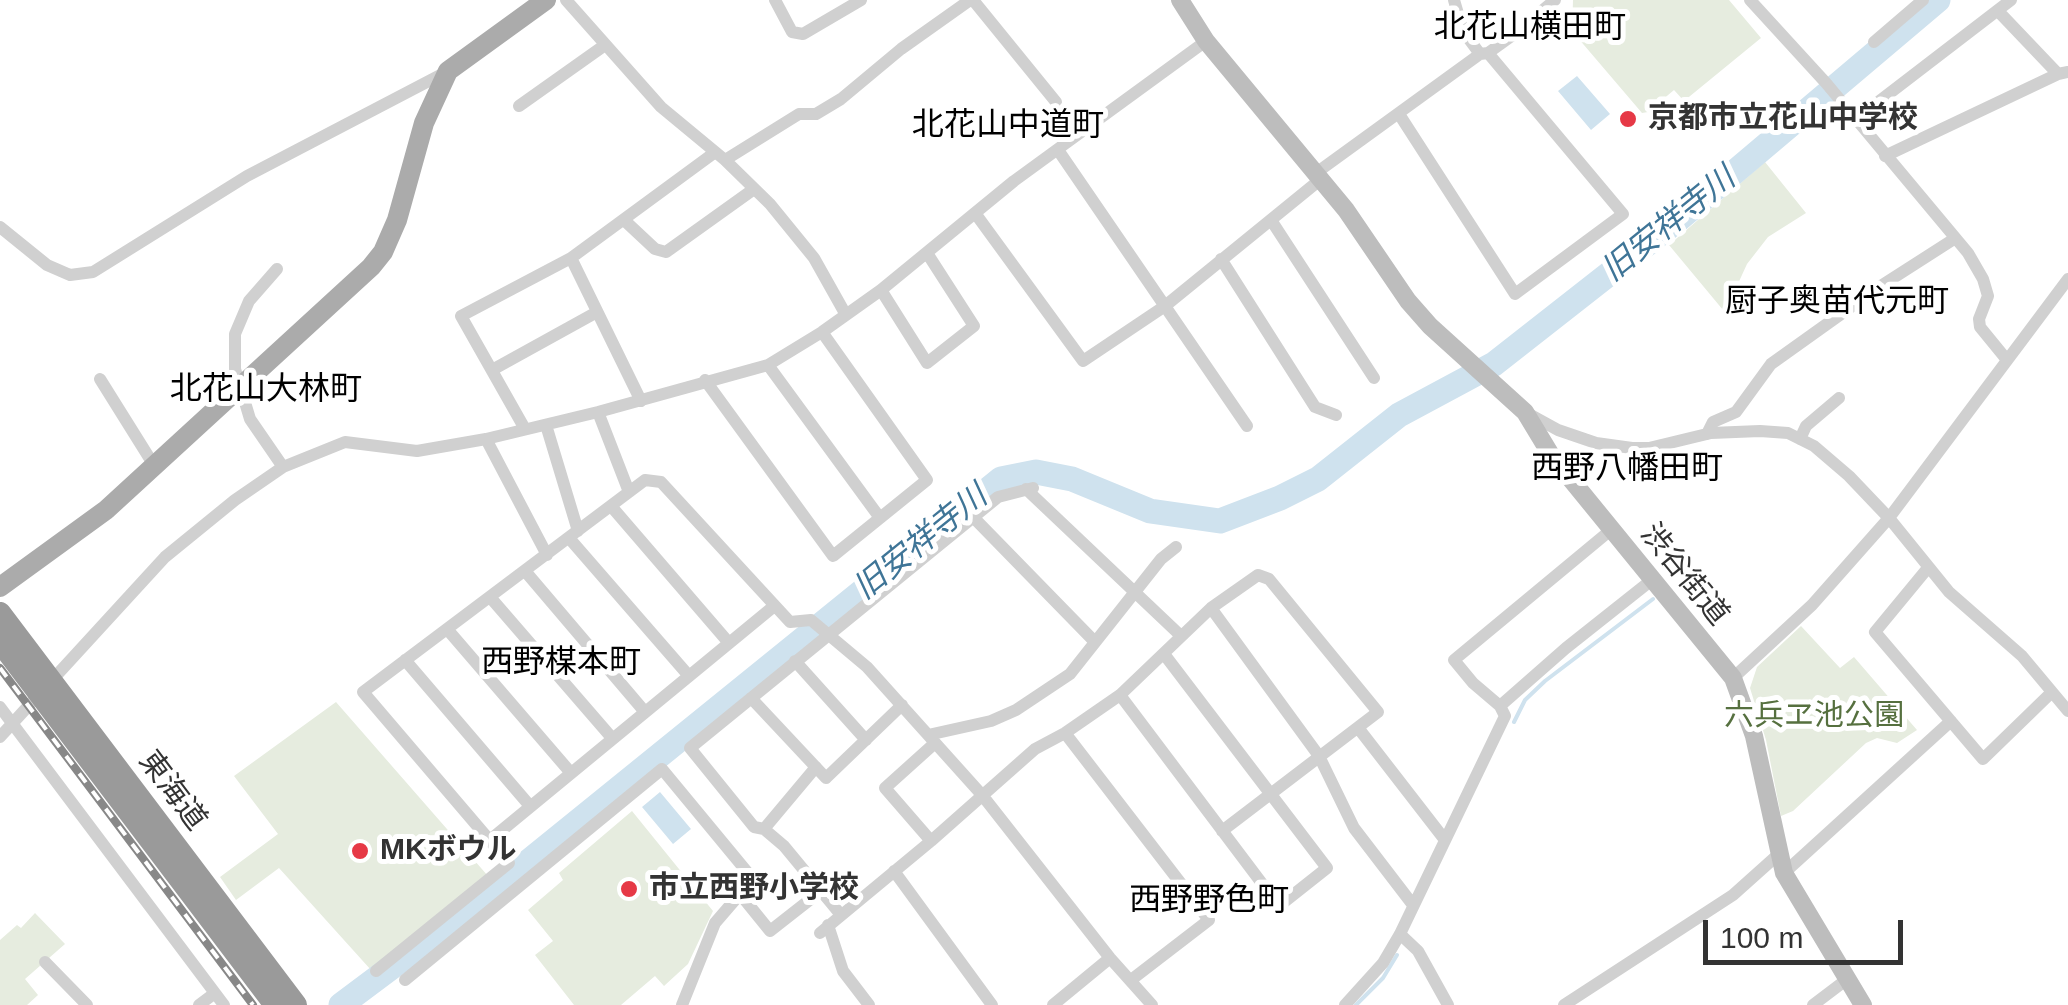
<!DOCTYPE html>
<meta charset="utf-8">
<style>
body{margin:0}
#map{position:relative;width:2068px;height:1005px;overflow:hidden;background:#fff;font-family:Arial,sans-serif}
canvas{display:block}
.scale{position:absolute;left:1703px;top:920px;width:200px;height:45px;box-sizing:border-box;border:5px solid #333;border-top:0;padding-left:12px;font-size:30px;line-height:35px;white-space:nowrap;color:#333;-webkit-text-stroke:8px #fff;paint-order:stroke}
</style>
<div id="map">
<canvas width="2068" height="1005"></canvas>
<div class="scale">100 m</div>
</div>
<script>
const ctx = document.querySelector('canvas').getContext('2d');
ctx.lineJoin = 'round';
function paint(path, color) { ctx.fillStyle = color; ctx.fill(path, 'evenodd'); }
const poly = rows => new Path2D(rows.map(r => 'M' + r).join(''));
function trace(path, color, width, dash) { ctx.strokeStyle = color; ctx.lineWidth = width; ctx.lineCap = dash ? 'butt' : 'round'; ctx.setLineDash(dash || []); ctx.stroke(path); }
function drawText(font, color, halo, rows, align = 'center') {
  ctx.font = font + ' Arial,"Noto Sans JP",sans-serif'; ctx.lineWidth = 10; ctx.setLineDash([]); ctx.textBaseline = 'middle'; ctx.strokeStyle = halo; ctx.fillStyle = color; for (const [text, x, y, turn = 0] of rows) {
    ctx.save(); ctx.translate(x, y); ctx.rotate((+turn || 0) * Math.PI / 180); ctx.textAlign = isNaN(turn) ? turn : align; if (halo) ctx.strokeText(text, 0, 0); ctx.fillText(text, 0, 0); ctx.restore();
  }
}
const green = poly([
 [1573,0,1729,0,1761,38,1684,101,1674,90,1648,112,1642,113,1572,31],
 [1765,162,1806,213,1768,237,1747,264,1736,288,1728,316,1669,245],
 [1801,626,1840,668,1854,657,1917,730,1897,743,1877,738,1866,743,1793,811,1781,816,1766,740,1750,688,1757,667],
 [336,702,488,876,371,970,279,868,236,900,220,877,278,834,234,776],
 [632,811,713,911,688,964,664,986,655,976,621,1005,574,1005,535,955,553,941,528,910,563,880,559,873],
 [35,913,65,944,25,979,38,995,27,1005,0,1005,0,940,17,925,21,928]
]);
const water = poly([
 [1577,76,1610,114,1591,130,1558,91],
 [660,792,691,829,673,844,642,807]
]);
const stream = poly([
 [1514,722,1525,700,1545,681,1653,599],
 [1356,1005,1383,978,1397,955]
]);
const river = poly([
 [341,1005,476,904,1001,479,1036,472,1072,479,1150,511,1220,521,1280,498,1318,479,1399,415,1494,364,1679,219,1938,0]
]);
const street = poly([
 [566,0,661,107,725,160,770,204,814,258,846,315],
 [775,0,792,32,803,34,861,0],
 [973,0,1056,102],
 [1454,0,1463,31,1480,54],
 [1750,0,1826,83,1968,253,1983,279,1988,296,1979,319,1980,327,2007,360],
 [1998,11,2058,74],
 [1874,42,1923,0],
 [519,106,605,45],
 [1399,114,1515,294,1623,214,1488,53],
 [1856,119,2011,0],
 [1058,150,1247,426],
 [1885,156,2058,74,2068,72],
 [725,160,799,114,816,114,841,99,901,49,970,0],
 [1316,173,1480,54,1488,53,1513,35,1555,0],
 [975,213,1083,361,1165,306,1321,179],
 [624,220,655,249,666,252,754,189],
 [1271,220,1374,378],
 [0,227,47,265,70,275,93,272,247,176,448,71],
 [571,258,641,401],
 [1221,259,1315,407,1336,415],
 [277,269,249,301,235,334,235,369,250,419,283,467],
 [881,290,927,363,974,326,927,253],
 [768,365,880,518],
 [492,370,597,312],
 [100,379,155,467],
 [705,380,833,556,927,480,822,332],
 [598,412,629,492],
 [1527,413,1558,430,1596,443,1632,448,1649,448,1711,433,1760,431,1788,433,1814,446,1849,476,1889,518,1949,592,2022,656,2068,711],
 [546,425,578,531],
 [525,429,461,316,571,258,714,153],
 [1707,434,1713,422,1736,412,1771,364,1876,289,1954,239],
 [486,439,547,555],
 [1800,439,1806,426,1839,398],
 [1026,489,1180,635],
 [611,506,729,643],
 [973,517,1095,642],
 [569,538,689,676],
 [1927,569,1875,632,1983,759,2052,692],
 [525,571,645,712],
 [490,597,612,738],
 [1211,608,1319,756,1354,828,1413,905],
 [447,629,571,773],
 [405,660,530,806],
 [795,661,866,740],
 [1733,678,1812,605,1889,518,2068,279],
 [1120,695,1279,906,1327,868,1164,654],
 [751,698,826,778,902,705],
 [1500,706,1566,648,1653,579],
 [0,707,224,1005],
 [1359,729,1445,840],
 [1065,733,1209,920,1131,980],
 [928,735,991,721,1016,710,1070,674,1161,559,1176,547],
 [0,737,165,557,235,500,283,467,345,442,417,451,486,439,598,412,768,365,822,332,881,290,1014,181,1206,41],
 [764,829,816,767],
 [490,840,773,607],
 [931,841,885,788,935,743],
 [894,871,992,1005],
 [1784,873,1951,721],
 [740,894,770,931,821,891],
 [841,915,784,846,764,829,754,827,690,748,998,497,1033,488],
 [828,925,843,971,869,1005],
 [820,933,931,841,1035,749,1065,733,1120,695,1211,608,1258,575,1269,579,1378,712,1222,831],
 [1400,934,1418,951,1448,1005],
 [45,962,87,1005],
 [376,971,509,863,363,692,645,480,661,482,790,622,811,620,867,667,982,795,1110,958,1152,1005],
 [405,980,662,769,748,873,740,894,715,923,682,1005],
 [199,1005,215,993],
 [1053,1005,1110,958],
 [1345,1005,1383,963,1400,934,1505,716,1500,706,1473,683,1454,660,1612,529],
 [1564,1005,1733,895,1781,852],
 [1813,1005,1846,980]
]);
const secondary = poly([
 [1180,0,1206,41,1346,210,1408,301,1430,326,1525,412,1551,455,1733,678,1754,736,1784,873,1863,1005]
]);
const primary = poly([
 [0,587,106,510,371,267,383,252,397,220,424,123,448,71,546,0]
]);
const highway = poly([
 [0,613,296,1005],
 [0,642,275,1005]
]);
const rail = poly([
 [0,668,253,1005]
]);
const markers = [
 [1628,119,10,"#e63946"],
 [360,851,10,"#e63946"],
 [629,889,10,"#e63946"]
];
const poiNames = [
 ["京都市立花山中学校",1648,119],
 ["MKボウル",380,851],
 ["市立西野小学校",649,889]
];
const streetNames = [
 ["渋谷街道",1684,575,51],
 ["東海道",172,791,53]
];
const parkNames = [
 ["六兵ヱ池公園",1814,717]
];
const neighbourhoodNames = [
 ["北花山横田町",1530,28],
 ["北花山中道町",1008,126],
 ["厨子奥苗代元町",1837,302],
 ["北花山大林町",266,390],
 ["西野八幡田町",1627,469],
 ["西野楳本町",561,663],
 ["西野野色町",1209,901]
];
const waterNames = [
 ["旧安祥寺川",1669,225,-39],
 ["旧安祥寺川",921,543,-39]
];
paint(green, '#e6ecdf');
paint(water, '#cfe2ee');
trace(stream, '#cfe2ee', 4);
trace(river, '#cfe2ee', 25);
trace(street, '#d0d0d0', 12);
trace(secondary, '#bdbdbd', 18);
trace(primary, '#ababab', 20);
trace(highway, '#9a9a9a', 22);
trace(rail, '#888', 8);
trace(rail, '#fff', 4, [11]);
for (const [x, y, r, color] of markers) { const dot = new Path2D(); dot.arc(x, y, r, 0, 2 * Math.PI); ctx.fillStyle = color; ctx.fill(dot); trace(dot, '#fff', 4); }
drawText('bold 30px', '#333', '#fff', poiNames, 'left');
drawText('30px', '#333', '#fff', streetNames);
drawText('30px', '#56703f', '#fff', parkNames);
drawText('32px', '#000', '#fff', neighbourhoodNames);
drawText('italic 32px', '#3f7597', '#fff', waterNames);
</script>
